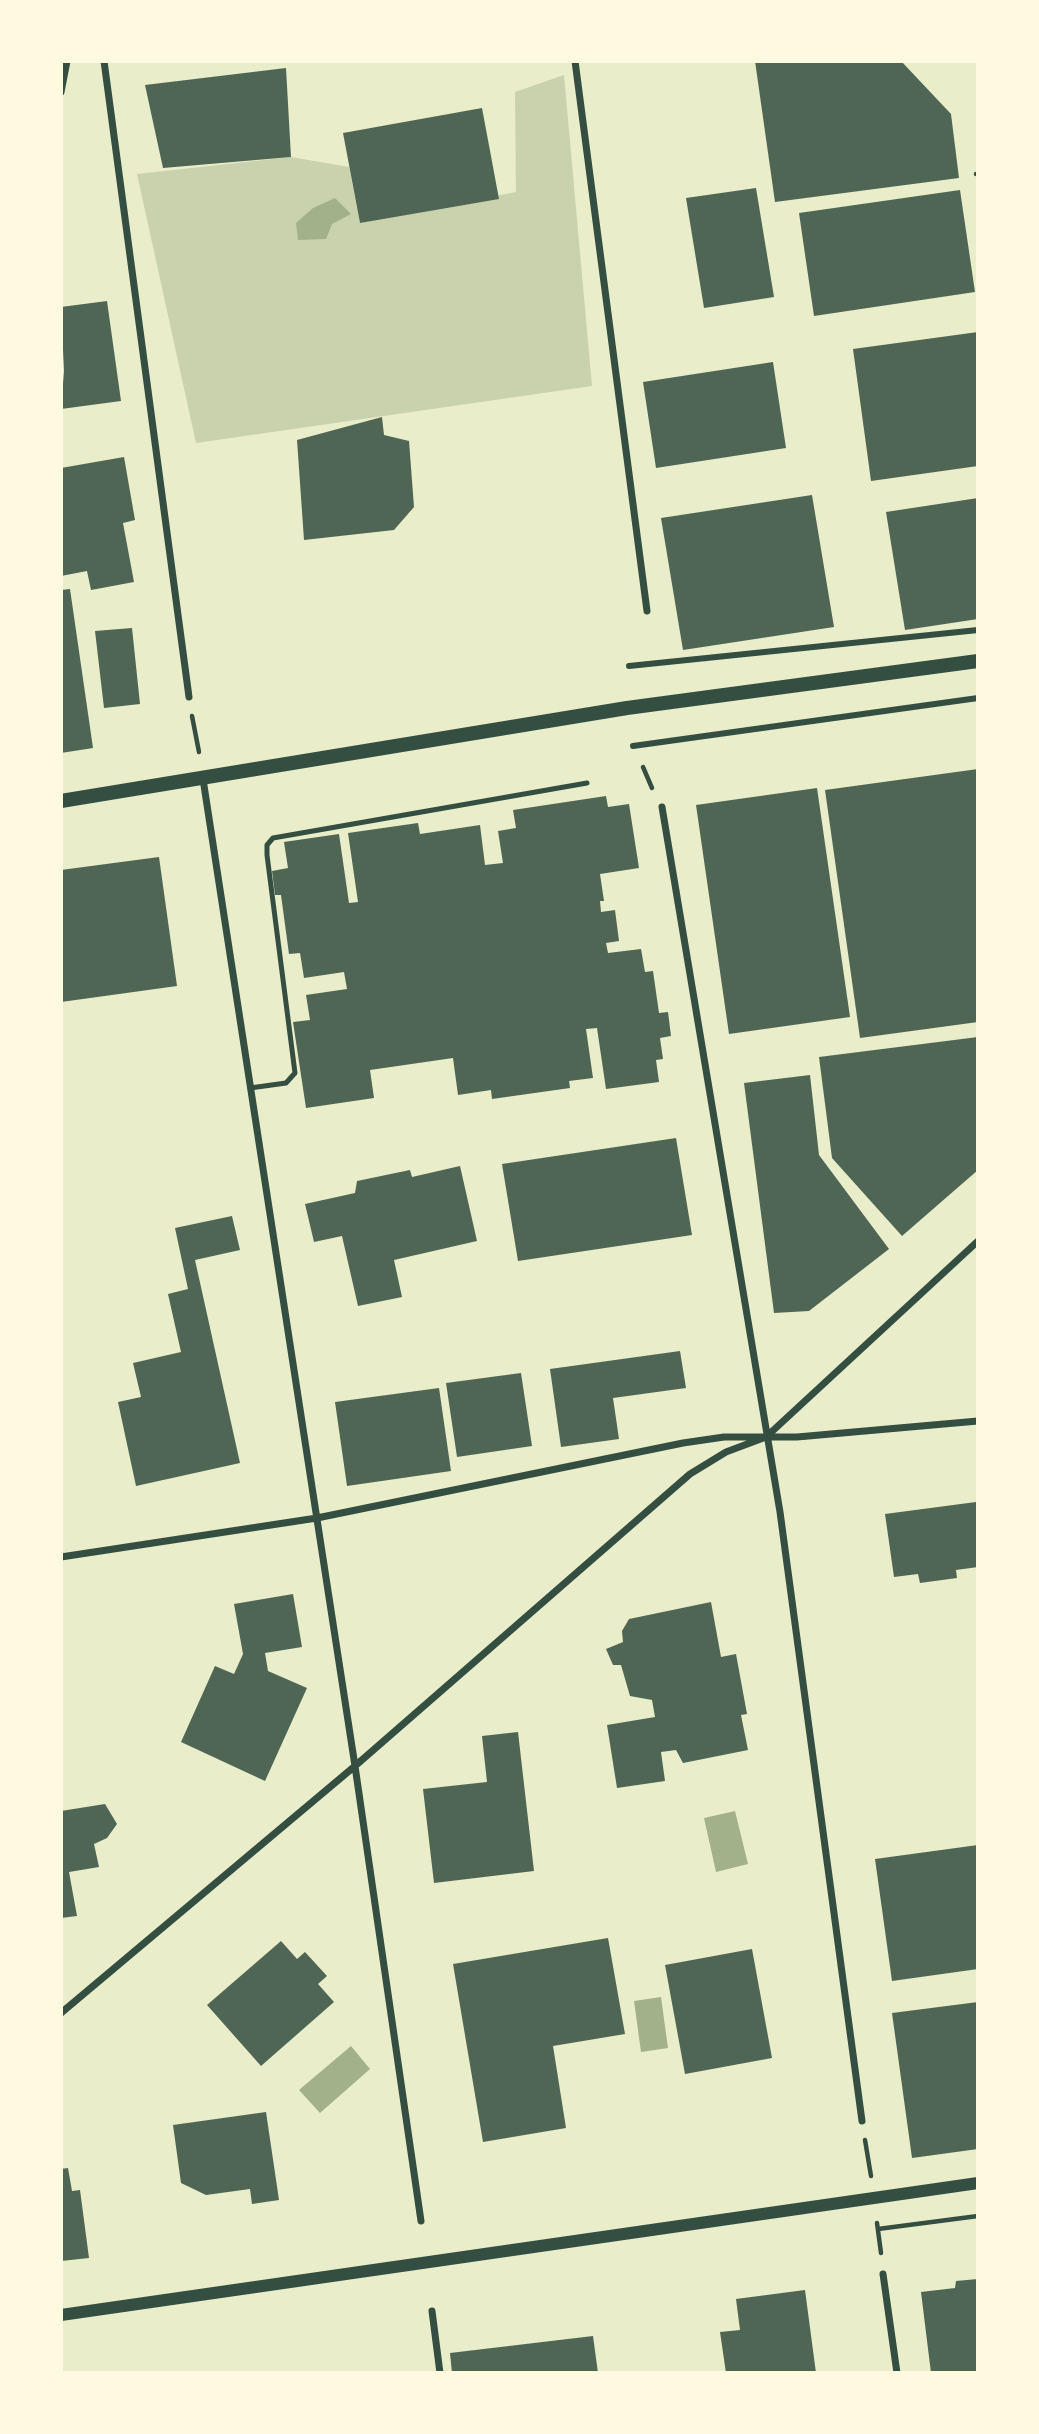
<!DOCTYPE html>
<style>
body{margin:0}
#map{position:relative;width:1039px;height:2434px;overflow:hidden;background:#e9edc9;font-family:Arial,sans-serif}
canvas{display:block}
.frame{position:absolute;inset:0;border:63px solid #fefae0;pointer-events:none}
</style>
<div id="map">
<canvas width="1039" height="2434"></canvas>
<div class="frame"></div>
</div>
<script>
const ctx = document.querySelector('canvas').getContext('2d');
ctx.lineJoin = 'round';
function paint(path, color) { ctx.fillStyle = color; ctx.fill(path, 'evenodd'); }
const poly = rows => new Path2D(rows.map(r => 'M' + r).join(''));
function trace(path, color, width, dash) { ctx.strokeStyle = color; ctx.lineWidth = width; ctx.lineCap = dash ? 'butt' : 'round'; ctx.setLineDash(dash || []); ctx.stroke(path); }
const green = poly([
 [564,75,592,386,196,443,137,174,291,157,349,167,360,223,516,192,515,92]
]);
const water = poly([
 [335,198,351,214,332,224,326,239,298,240,296,223,313,208],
 [735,1811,748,1864,716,1872,704,1818],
 [661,1997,668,2048,641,2052,634,2001],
 [351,2046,370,2069,320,2113,299,2090]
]);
const building = poly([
 [755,61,901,61,951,114,959,178,775,202],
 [286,68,291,157,163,168,145,85],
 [482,108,499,199,360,223,343,133],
 [756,188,774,297,704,308,686,198],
 [960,190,975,292,814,316,799,213],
 [107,301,121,401,61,409,64,371,61,307],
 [978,332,978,466,871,481,853,349],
 [773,362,786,448,656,468,643,382],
 [382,417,384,435,409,441,414,507,394,530,304,540,297,440],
 [124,457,135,520,123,523,134,582,91,590,87,571,61,576,61,468],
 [812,495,834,627,683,650,661,518],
 [978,498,978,619,905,630,886,512],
 [70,589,93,748,61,753,61,590],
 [132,628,140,704,104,708,95,631],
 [978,769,978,1022,860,1038,825,790],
 [817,788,850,1017,729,1034,696,805],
 [606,796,608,807,629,804,639,868,600,874,604,901,600,901,601,912,615,910,619,941,606,943,608,953,641,949,645,972,653,971,659,1013,668,1012,671,1036,660,1038,663,1059,656,1060,659,1082,606,1089,597,1028,586,1029,593,1078,569,1081,570,1088,492,1099,491,1090,458,1095,453,1058,370,1070,374,1098,306,1108,293,1022,310,1020,306,995,347,989,344,972,304,978,300,953,289,954,281,895,275,895,272,871,288,868,284,842,339,834,349,903,358,902,348,833,418,823,420,834,480,825,485,865,503,863,498,831,516,828,513,810],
 [159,857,177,986,61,1002,61,870],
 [978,1037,978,1170,902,1236,832,1158,819,1057],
 [810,1075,819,1155,889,1249,809,1311,774,1313,744,1083],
 [676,1138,692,1235,518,1261,502,1164],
 [460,1166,477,1241,394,1260,402,1297,358,1306,342,1236,314,1242,305,1204,355,1193,357,1181,410,1170,412,1177],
 [232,1216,240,1250,195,1260,240,1463,136,1486,118,1402,141,1397,133,1363,181,1352,168,1294,188,1289,175,1228],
 [680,1351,686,1388,613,1398,619,1439,561,1447,550,1369],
 [521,1373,532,1446,457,1457,446,1383],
 [439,1388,451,1471,347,1486,335,1402],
 [976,1502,978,1567,956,1570,957,1578,920,1583,918,1574,894,1577,885,1514],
 [293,1594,302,1647,265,1653,268,1671,307,1688,265,1781,181,1742,215,1666,234,1674,243,1654,234,1604],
 [711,1602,721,1657,736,1654,747,1714,741,1715,748,1750,683,1763,676,1750,661,1752,665,1781,617,1788,607,1725,655,1717,652,1700,630,1696,621,1665,613,1665,606,1649,623,1642,622,1631,629,1619],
 [518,1732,534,1871,434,1883,423,1789,487,1782,482,1736],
 [105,1804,117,1824,107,1838,94,1844,99,1867,69,1872,77,1916,61,1918,61,1811],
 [978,1845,978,1969,892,1981,875,1859],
 [608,1938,625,2034,553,2046,566,2128,483,2142,453,1964],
 [281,1941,297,1959,305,1952,327,1976,318,1984,334,2002,261,2066,207,2005],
 [752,1949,772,2058,685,2074,665,1965],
 [978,2002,978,2149,912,2158,892,2013],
 [266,2112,279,2200,252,2204,250,2189,206,2195,181,2183,173,2125],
 [68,2168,72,2191,80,2190,89,2258,61,2261,61,2169],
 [978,2279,978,2373,931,2373,921,2292,955,2288,956,2281],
 [805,2290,816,2373,726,2373,720,2332,740,2330,736,2299],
 [593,2336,598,2373,452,2373,450,2353]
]);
const path = poly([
 [976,174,978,174],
 [192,716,199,752],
 [643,767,652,788],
 [865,2140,871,2176],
 [877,2223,881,2253],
 [878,2229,978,2216]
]);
const service = poly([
 [250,1088,286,1083,295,1073,267,855,267,845,273,838,587,783]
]);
const pedestrian = poly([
 [629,666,978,630],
 [633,746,978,698]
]);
const minor = poly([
 [104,61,189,697],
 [575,61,647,611],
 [61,92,67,61],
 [203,779,355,1766,421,2221],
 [662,807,780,1512,862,2121],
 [61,1557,317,1518,683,1443,724,1437,797,1437,978,1421],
 [61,2013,355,1766,690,1474,726,1452,766,1437,978,1241],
 [883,2274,897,2373],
 [432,2311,440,2373]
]);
const tertiary = poly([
 [61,2315,978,2183]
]);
const secondary = poly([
 [61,801,627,708,978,661]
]);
paint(green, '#cad2ad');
paint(water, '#a3b18a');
paint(building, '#4f6655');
trace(path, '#344e41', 4.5);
trace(service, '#344e41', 5);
trace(pedestrian, '#344e41', 6);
trace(minor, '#344e41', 7);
trace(tertiary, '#344e41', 12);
trace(secondary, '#344e41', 14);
</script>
